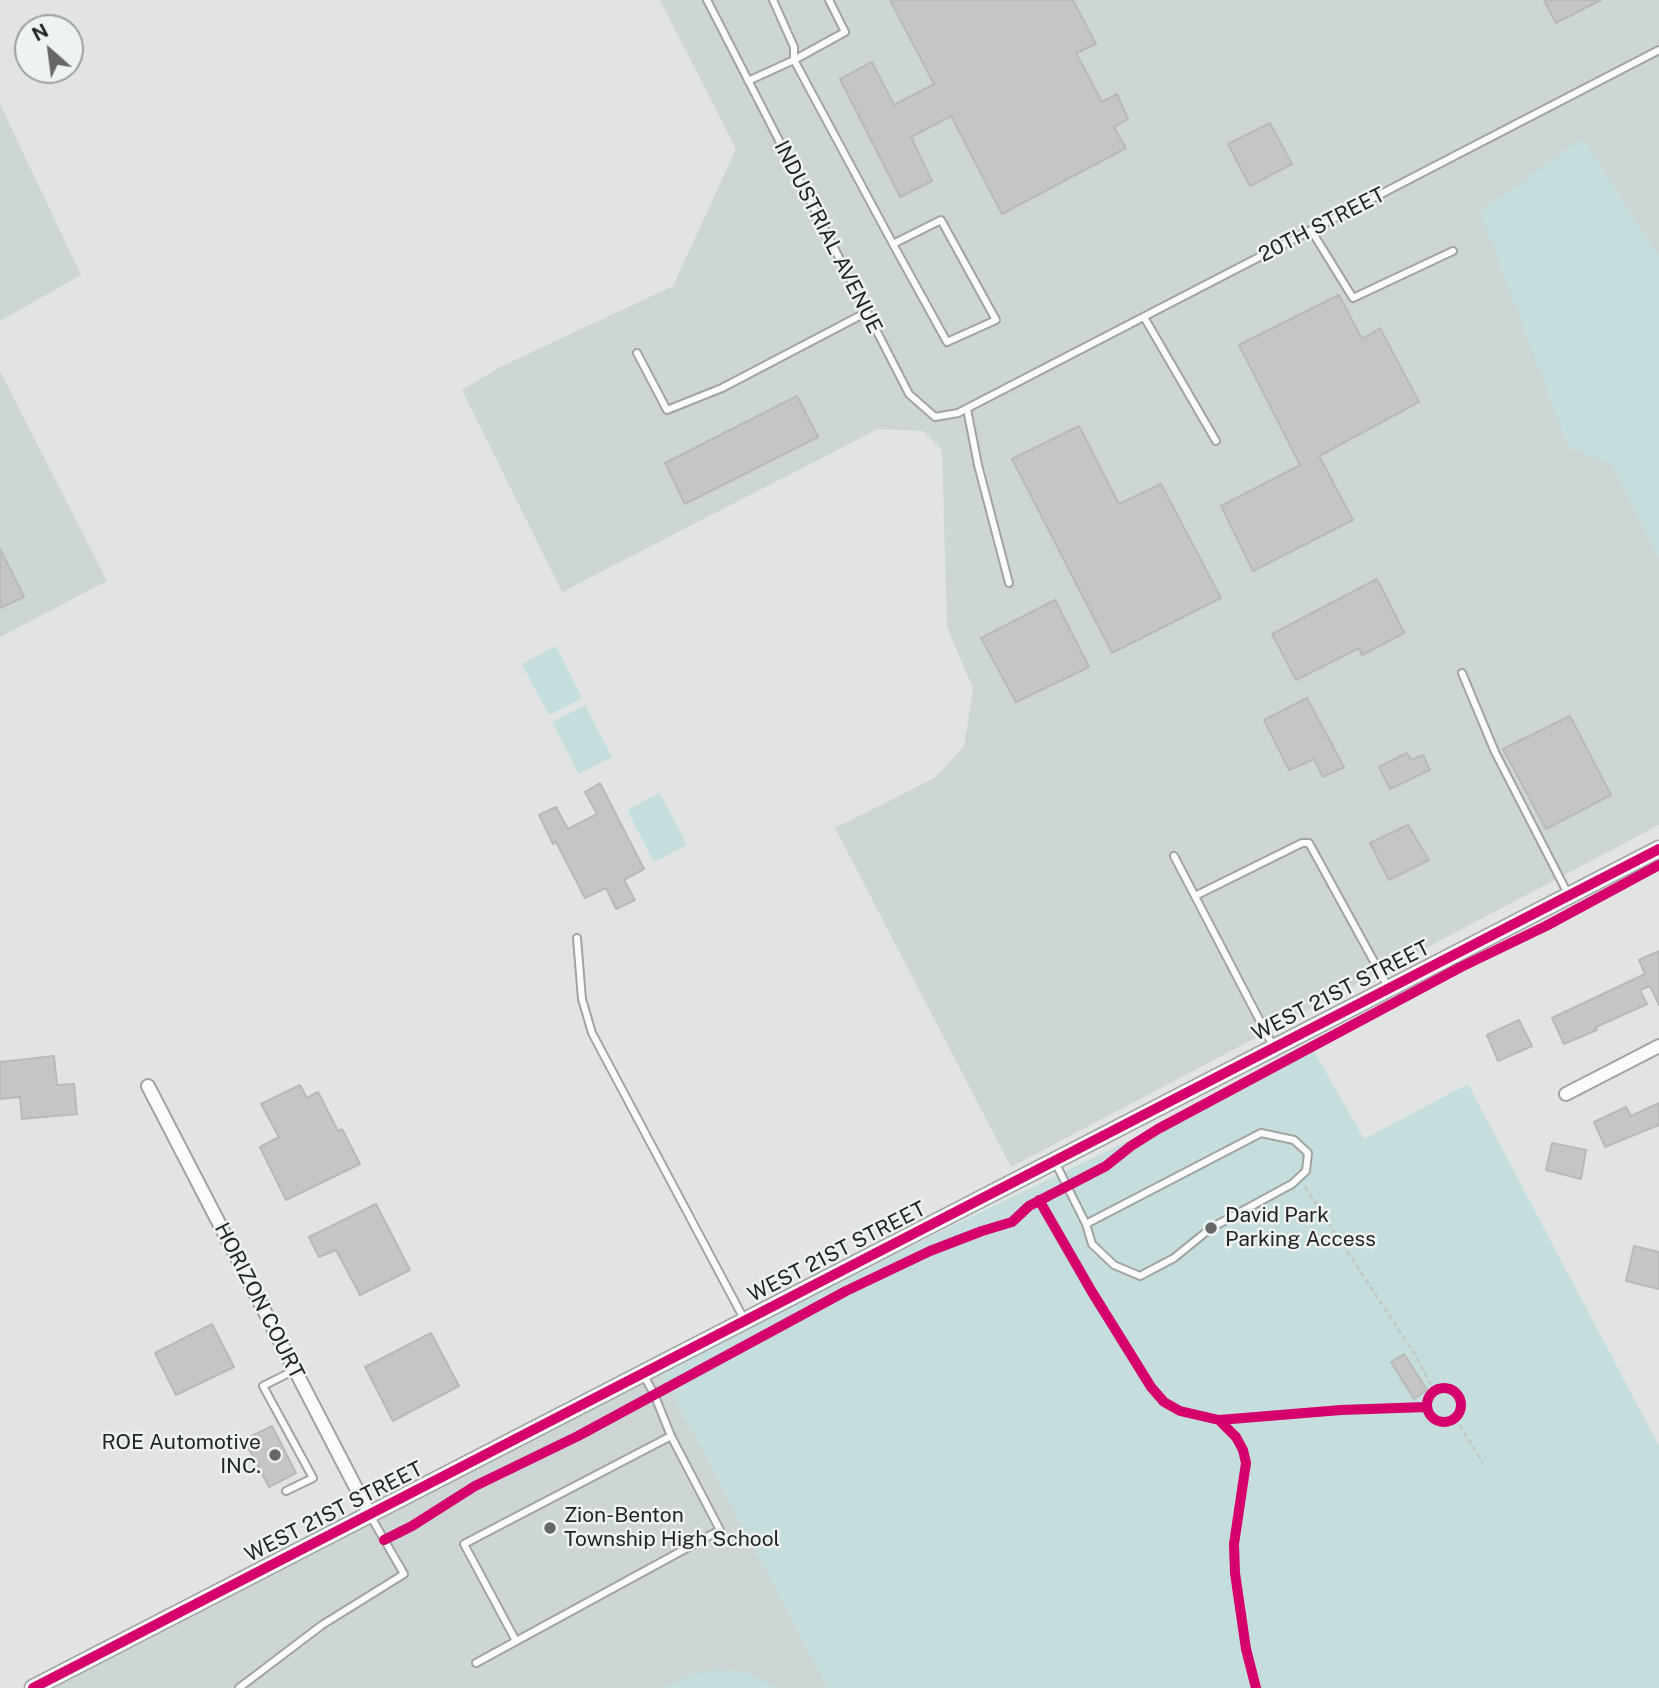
<!DOCTYPE html>
<style>
body{margin:0}
#map{position:relative;width:1659px;height:1688px;overflow:hidden;background:#e2e4e4;font-family:"Public Sans",sans-serif}
canvas{display:block}
.north{position:absolute;left:14px;top:14px;width:70px;height:70px;box-sizing:border-box;background:#eef2f2;border:2px solid #9da0a0;border-radius:50%;rotate:332deg;font-size:19px;font-weight:700;line-height:28px;text-align:center;color:#232424}
.north::after{content:'';display:block;margin:auto;width:24px;height:32px;background:#666767;clip-path:polygon(50% 0,100% 100%,50% 72%,0 100%)}
</style>
<div id="map">
<canvas width="1659" height="1688"></canvas>
<div class="north">N</div>
</div>
<script>
const ctx = document.querySelector('canvas').getContext('2d');
ctx.lineJoin = 'round';
function paint(path, color) { ctx.fillStyle = color; ctx.fill(path, 'evenodd'); }
const poly = rows => new Path2D(rows.map(r => 'M' + r).join(''));
function trace(path, color, width, dash) { ctx.strokeStyle = color; ctx.lineWidth = width; ctx.lineCap = dash ? 'butt' : 'round'; ctx.setLineDash(dash || []); ctx.stroke(path); }
function drawText(font, color, halo, rows, align = 'center') {
  ctx.font = font + ' "Public Sans",sans-serif'; ctx.lineWidth = 5; ctx.setLineDash([]); ctx.textBaseline = 'middle'; ctx.strokeStyle = halo; ctx.fillStyle = color; for (const [text, x, y, turn = 0] of rows) {
    ctx.save(); ctx.translate(x, y); ctx.rotate((+turn || 0) * Math.PI / 180); ctx.textAlign = isNaN(turn) ? turn : align; if (halo) ctx.strokeText(text, 0, 0); ctx.fillText(text, 0, 0); ctx.restore();
  }
}
const built = poly([
 [660,0,1659,0,1659,256,1582,139,1611,463,1659,559,1659,825,1011,1167,835,828,936,777,964,746,973,689,947,627,942,450,923,431,878,429,562,592,462,390,500,367,673,286,736,149],
 [0,104,81,275,0,321],
 [0,371,107,581,0,637],
 [659,1368,828,1688,53,1688]
]);
const green = poly([
 [1582,138,1659,256,1659,559,1611,463,1569,448,1480,212],
 [556,646,582,698,549,715,522,664],
 [585,705,612,757,579,774,552,722],
 [660,793,687,845,654,862,627,810],
 [1314,1051,1364,1139,1468,1084,1659,1446,1659,1688,828,1688,659,1368],
 [719,1669,752,1674,776,1688,664,1688,688,1675]
]);
const building = poly([
 [890,0,1073,0,1096,44,1076,53,1102,102,1117,94,1128,119,1114,127,1126,148,1002,214,951,116,911,137,932,181,900,197,840,79,872,62,894,105,934,84,890,0],
 [1544,0,1601,0,1556,23,1544,0],
 [1270,123,1292,164,1250,186,1228,144,1270,123],
 [1339,295,1362,339,1380,328,1419,402,1319,456,1353,520,1253,571,1221,506,1300,465,1239,345,1339,295],
 [797,396,818,437,685,504,665,463,797,396],
 [1079,426,1119,504,1161,484,1221,598,1112,653,1012,459,1079,426],
 [0,549,24,597,0,608,0,549],
 [1377,579,1404,633,1362,655,1359,648,1296,680,1272,634,1377,579],
 [1055,600,1089,667,1016,702,981,638,1055,600],
 [1307,698,1344,767,1323,777,1314,759,1289,770,1264,720,1307,698],
 [1570,716,1611,795,1546,829,1503,749,1570,716],
 [1407,753,1411,760,1423,755,1430,770,1390,789,1379,767,1407,753],
 [600,783,644,869,624,880,635,900,616,909,606,888,585,898,556,842,553,844,539,815,556,807,568,829,597,814,585,792,600,783],
 [1408,825,1429,860,1389,880,1370,843,1408,825],
 [1659,951,1659,1005,1650,986,1640,990,1647,1004,1596,1027,1597,1030,1564,1044,1552,1018,1645,974,1639,960,1659,951],
 [1519,1020,1532,1046,1498,1061,1487,1035,1519,1020],
 [54,1056,57,1085,74,1084,77,1114,22,1119,20,1097,0,1099,0,1062,54,1056],
 [300,1085,307,1098,318,1092,338,1131,342,1129,360,1164,286,1200,260,1147,279,1137,261,1104,300,1085],
 [1659,1103,1659,1125,1605,1147,1594,1122,1626,1107,1631,1116,1659,1103],
 [1552,1143,1586,1150,1581,1179,1546,1170,1552,1143],
 [376,1204,410,1270,360,1295,336,1250,319,1257,309,1237,376,1204],
 [1634,1246,1659,1252,1659,1289,1626,1281,1634,1246],
 [212,1324,234,1367,176,1395,155,1353,212,1324],
 [431,1333,459,1386,393,1421,365,1367,431,1333],
 [1404,1354,1427,1390,1414,1399,1391,1362,1404,1354],
 [272,1426,296,1473,269,1487,244,1440,272,1426]
]);
const path = poly([
 [1305,1187,1414,1353,1434,1391],
 [1455,1418,1483,1463]
]);
const service = poly([
 [707,0,909,394,935,417,958,413,1659,50],
 [773,0,794,47,794,60],
 [794,60,845,32,829,0],
 [748,81,794,60,893,244,947,342,996,320,941,220,893,244],
 [1311,230,1353,298,1453,251],
 [1144,317,1216,441],
 [637,353,667,410,722,388,867,312],
 [967,409,978,465,1009,583],
 [1462,673,1495,752,1568,894],
 [1174,856,1273,1046],
 [1195,896,1302,843,1309,843,1388,987],
 [577,938,582,999,592,1033,744,1319],
 [1055,1162,1086,1224,1261,1133,1294,1140,1308,1153,1306,1171,1292,1184,1211,1228,1174,1258,1140,1276,1114,1265,1092,1244,1086,1224],
 [643,1374,654,1394,671,1436],
 [286,1491,313,1478,263,1386,295,1370],
 [476,1663,720,1530,671,1436,464,1544,516,1641],
 [239,1688,322,1625,404,1574,371,1517]
]);
const minor = poly([
 [148,1086,370,1515],
 [1566,1094,1659,1046]
]);
const tertiary = poly([
 [33,1688,1659,849]
]);
const cycleway = poly([
 [1039,1200,1092,1292,1151,1387,1164,1402,1180,1411,1219,1420,1341,1410,1426,1407],
 '1427 1405a17 17 0 1 1 34 0a17 17 0 1 1-34 0Z',
 [1219,1420,1236,1437,1243,1450,1246,1463,1234,1544,1235,1573,1246,1649,1256,1688],
 [384,1540,412,1526,475,1486,578,1436,846,1291,930,1251,982,1231,1012,1222,1029,1206,1106,1166,1131,1146,1158,1129,1461,967,1546,926,1659,865],
 [33,1688,1659,849]
]);
const markers = [
 [1211,1228,7,"#666767"],
 [275,1455,7,"#666767"],
 [550,1528,7,"#666767"]
];
const streetNames = [
 ["20TH STREET",1322,225,-27],
 ["INDUSTRIAL AVENUE",828,237,63],
 ["WEST 21ST STREET",1341,991,-27],
 ["WEST 21ST STREET",837,1252,-27],
 ["HORIZON COURT",259,1301,63],
 ["WEST 21ST STREET",334,1512,-27]
];
const poiNames = [
 ["David Park",1225,1216],
 ["Parking Access",1225,1240],
 ["ROE Automotive",261,1443,"right"],
 ["INC.",261,1467,"right"],
 ["Zion-Benton",564,1516],
 ["Township High School",564,1540]
];
paint(built, '#cdd5d5');
paint(green, '#c5dddd');
paint(building, '#c4c5c4');
trace(building, '#b8b9b8', 2);
trace(service, '#a2a3a3', 10);
trace(minor, '#a2a3a3', 16);
trace(tertiary, '#a2a3a3', 19);
trace(path, '#c4c5c5', 2.5, [5, 3.5]);
trace(service, '#fbfbfb', 6);
trace(minor, '#fbfbfb', 12);
trace(tertiary, '#fbfbfb', 16);
trace(cycleway, '#d6006c', 10);
for (const [x, y, r, color] of markers) { const dot = new Path2D(); dot.arc(x, y, r, 0, 2 * Math.PI); ctx.fillStyle = color; ctx.fill(dot); trace(dot, '#eef2f2', 2.5); }
drawText('21px', '#232424', '#eef2f2', streetNames);
drawText('21px', '#232424', '#eef2f2', poiNames, 'left');
</script>
